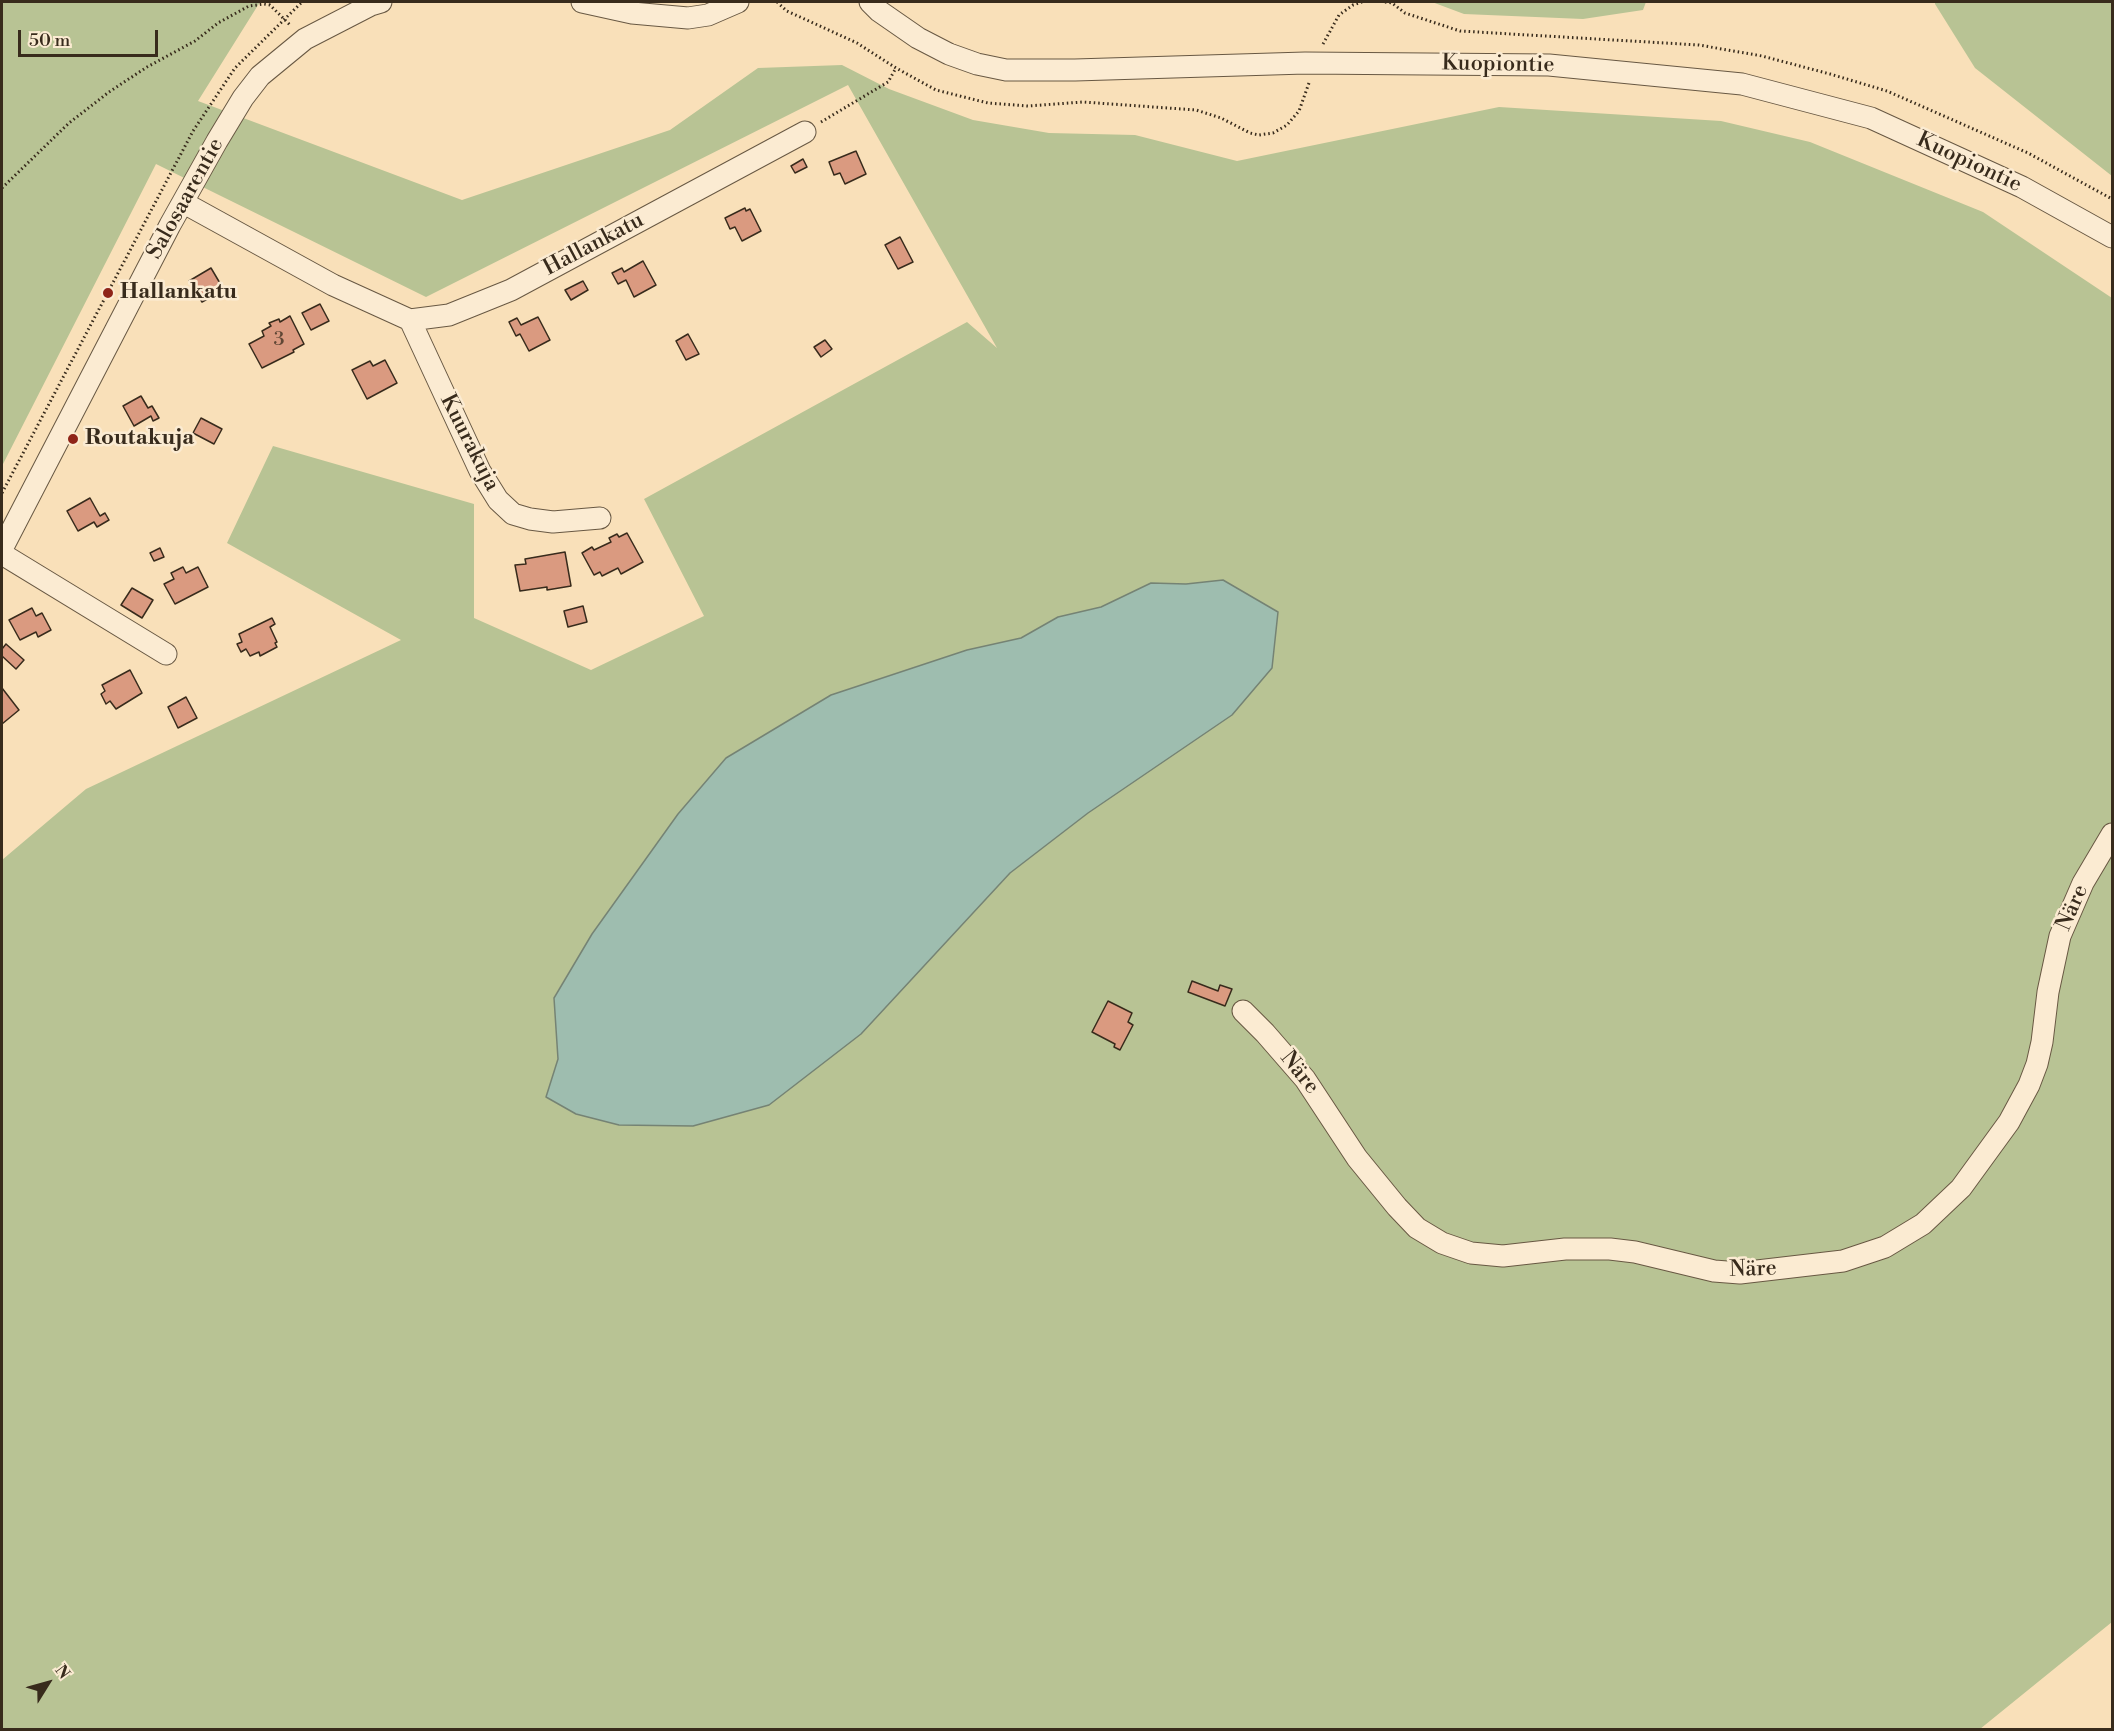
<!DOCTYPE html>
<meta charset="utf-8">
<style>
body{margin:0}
#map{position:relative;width:2114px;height:1731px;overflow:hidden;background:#f9e0b9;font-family:"Libre Bodoni",serif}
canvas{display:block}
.frame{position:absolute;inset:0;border:3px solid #382b1c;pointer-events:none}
.north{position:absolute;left:18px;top:1653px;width:60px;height:60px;-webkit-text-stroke:4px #fbebd2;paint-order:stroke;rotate:53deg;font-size:16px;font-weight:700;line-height:24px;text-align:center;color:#382b1c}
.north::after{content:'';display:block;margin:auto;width:21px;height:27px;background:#382b1c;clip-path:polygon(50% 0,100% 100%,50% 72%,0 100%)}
.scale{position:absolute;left:18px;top:30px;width:140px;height:27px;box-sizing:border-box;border:3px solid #382b1c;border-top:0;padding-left:8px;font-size:18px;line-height:21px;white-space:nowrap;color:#382b1c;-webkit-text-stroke:4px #fbebd2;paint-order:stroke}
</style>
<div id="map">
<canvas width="2114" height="1731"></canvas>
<div class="frame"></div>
<div class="north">N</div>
<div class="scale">50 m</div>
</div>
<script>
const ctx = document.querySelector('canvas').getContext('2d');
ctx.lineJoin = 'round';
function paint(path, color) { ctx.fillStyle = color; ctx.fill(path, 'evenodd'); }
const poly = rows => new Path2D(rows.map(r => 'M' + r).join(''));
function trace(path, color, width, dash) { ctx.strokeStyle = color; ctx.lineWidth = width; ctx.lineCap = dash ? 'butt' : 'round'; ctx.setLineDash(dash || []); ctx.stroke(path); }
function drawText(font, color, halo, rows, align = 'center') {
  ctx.font = font + ' "Libre Bodoni",serif'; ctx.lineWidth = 5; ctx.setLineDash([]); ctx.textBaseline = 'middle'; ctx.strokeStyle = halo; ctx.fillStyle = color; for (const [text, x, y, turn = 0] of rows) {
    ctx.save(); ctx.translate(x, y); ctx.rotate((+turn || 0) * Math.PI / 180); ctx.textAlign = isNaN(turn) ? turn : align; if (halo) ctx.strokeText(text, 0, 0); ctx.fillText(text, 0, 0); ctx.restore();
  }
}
const green = poly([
 [2,2,260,2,198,101,462,200,670,130,758,68,842,65,889,89,973,120,1049,133,1135,135,1237,161,1499,107,1721,121,1810,142,1983,212,2112,298,2112,1622,1980,1729,2,1729,2,860,86,789,401,640,227,543,273,446,474,504,474,618,591,670,704,616,644,499,967,322,997,348,848,85,426,297,156,164,2,466],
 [1151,583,1186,584,1088,813,1010,873,942,945,546,1097,558,1059,554,997,592,934,678,814,726,758,831,695,967,650,1021,638,1058,617,1101,607],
 [1432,2,1646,2,1643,10,1583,19,1464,14],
 [1935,2,2112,2,2112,176,1975,68,1935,4]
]);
const water = poly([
 [1223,580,1278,612,1272,668,1232,715,1088,813,1010,873,861,1034,769,1105,693,1126,619,1125,576,1114,546,1097,558,1059,554,998,592,934,678,814,726,758,831,695,967,650,1021,638,1058,617,1101,607,1151,583,1186,584,1223,580]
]);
const building = poly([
 [856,151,866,174,845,184,840,173,834,175,829,162,856,151],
 [803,159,807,167,795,173,791,166,803,159],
 [745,208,746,211,750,209,761,231,742,241,735,227,730,229,725,218,745,208],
 [900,237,913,262,898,269,885,245,900,237],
 [643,261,656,285,634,297,626,280,618,284,612,273,622,268,624,272,643,261],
 [211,268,224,290,202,302,189,281,211,268],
 [583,281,588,290,571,300,565,290,583,281],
 [320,304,329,321,311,330,302,313,320,304],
 [290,316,304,344,293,350,294,352,262,368,249,344,264,336,262,331,271,326,269,323,279,319,280,322,290,316],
 [538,317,550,340,529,351,520,334,516,336,509,322,517,318,521,325,538,317],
 [688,334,699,354,686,360,676,341,688,334],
 [825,340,832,349,821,357,814,347,825,340],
 [385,360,397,383,367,399,352,370,370,361,373,366,385,360],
 [141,396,148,408,152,406,159,418,153,421,151,416,134,426,123,406,141,396],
 [201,418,222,429,214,444,193,433,201,418],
 [90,498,100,516,105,513,109,520,97,527,94,522,78,531,67,511,90,498],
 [627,533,643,562,621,574,618,568,602,576,600,572,594,575,582,553,592,547,594,550,611,542,609,538,617,534,619,537,627,533],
 [160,548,164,557,154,561,150,553,160,548],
 [565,552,571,586,547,590,547,587,520,591,515,565,526,564,525,559,565,552],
 [183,567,186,573,198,567,208,587,175,604,164,584,174,579,171,573,183,567],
 [132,588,153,600,142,618,121,605,132,588],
 [583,606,587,622,568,627,564,611,583,606],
 [32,608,36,616,42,613,51,630,38,637,36,632,20,640,9,620,32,608],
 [272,618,275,624,270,627,277,642,275,643,277,647,260,656,259,652,250,656,246,649,241,652,237,644,242,642,239,634,272,618],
 [6,644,24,660,16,669,2,656,2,649,6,644],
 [130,670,142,693,116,709,110,701,106,704,101,694,105,691,102,685,130,670],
 [2,688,19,710,2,724,2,688],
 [186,697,197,718,178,728,168,707,186,697],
 [1192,981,1218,991,1220,985,1232,989,1225,1006,1188,992,1192,981],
 [1108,1001,1132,1013,1128,1022,1133,1025,1120,1050,1114,1047,1115,1044,1092,1032,1108,1001]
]);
const path = poly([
 [777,2,787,11,857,43,896,68,936,90,988,103,1028,106,1083,102,1196,110,1221,118,1250,133,1259,135,1273,133,1287,125,1299,111,1309,83],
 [1385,2,1392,3,1405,13,1460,31,1699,45,1762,56,1830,74,1887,91,2028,153,2112,199],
 [1323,44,1339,15,1353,5,1362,2],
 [821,122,888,82,896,68],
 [2,188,69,123,109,92,147,67,195,41,218,23,249,6,264,4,270,5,290,25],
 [2,493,193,131,235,68,302,2]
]);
const minor = poly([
 [582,2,632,13,688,18,708,15,738,2],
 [870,2,879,11,918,38,949,54,977,64,1006,70,1075,70,1305,63,1549,65,1742,84,1871,118,2022,187,2112,237],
 [184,203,333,285,410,320,449,315,511,290,805,132],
 [410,320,480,471,498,500,513,514,530,519,553,522,600,518],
 [2,549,170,225,217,141,243,98,260,76,305,39,371,5,381,2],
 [2,554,166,654],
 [1243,1011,1265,1033,1305,1079,1357,1158,1397,1207,1417,1228,1442,1243,1471,1253,1503,1256,1565,1249,1610,1249,1635,1252,1714,1271,1740,1273,1843,1261,1885,1247,1923,1224,1961,1188,2009,1122,2029,1085,2037,1064,2042,1042,2048,992,2060,936,2083,883,2112,834]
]);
const markers = [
 [108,293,6,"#8f2418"],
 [73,439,6,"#8f2418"]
];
const numberNames = [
 ["3",279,340]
];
const streetNames = [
 ["Kuopiontie",1498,65,1],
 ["Kuopiontie",1969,163,25],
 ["Salosaarentie",186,199,-61],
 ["Hallankatu",594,245,-28],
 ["Kuurakuja",469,443,63],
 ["Näre",2073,908,-66],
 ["Näre",1299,1073,51],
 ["Näre",1753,1270,-2]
];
const poiNames = [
 ["Hallankatu",120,293],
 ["Routakuja",85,439]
];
paint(green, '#b8c394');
paint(water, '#9ebdaf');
trace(water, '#758374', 1.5);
paint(building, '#da9a80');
trace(building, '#382b1c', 1.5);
trace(minor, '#685843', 23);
trace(path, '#382b1c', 3, [1.5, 3]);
trace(minor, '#fbebd2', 21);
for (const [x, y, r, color] of markers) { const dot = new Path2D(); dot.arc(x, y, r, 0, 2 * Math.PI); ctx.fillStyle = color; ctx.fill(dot); trace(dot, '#fbebd2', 2); }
drawText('20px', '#604735', null, numberNames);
drawText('22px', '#382b1c', '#fbebd2', streetNames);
drawText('bold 22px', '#382b1c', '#fbebd2', poiNames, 'left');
</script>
